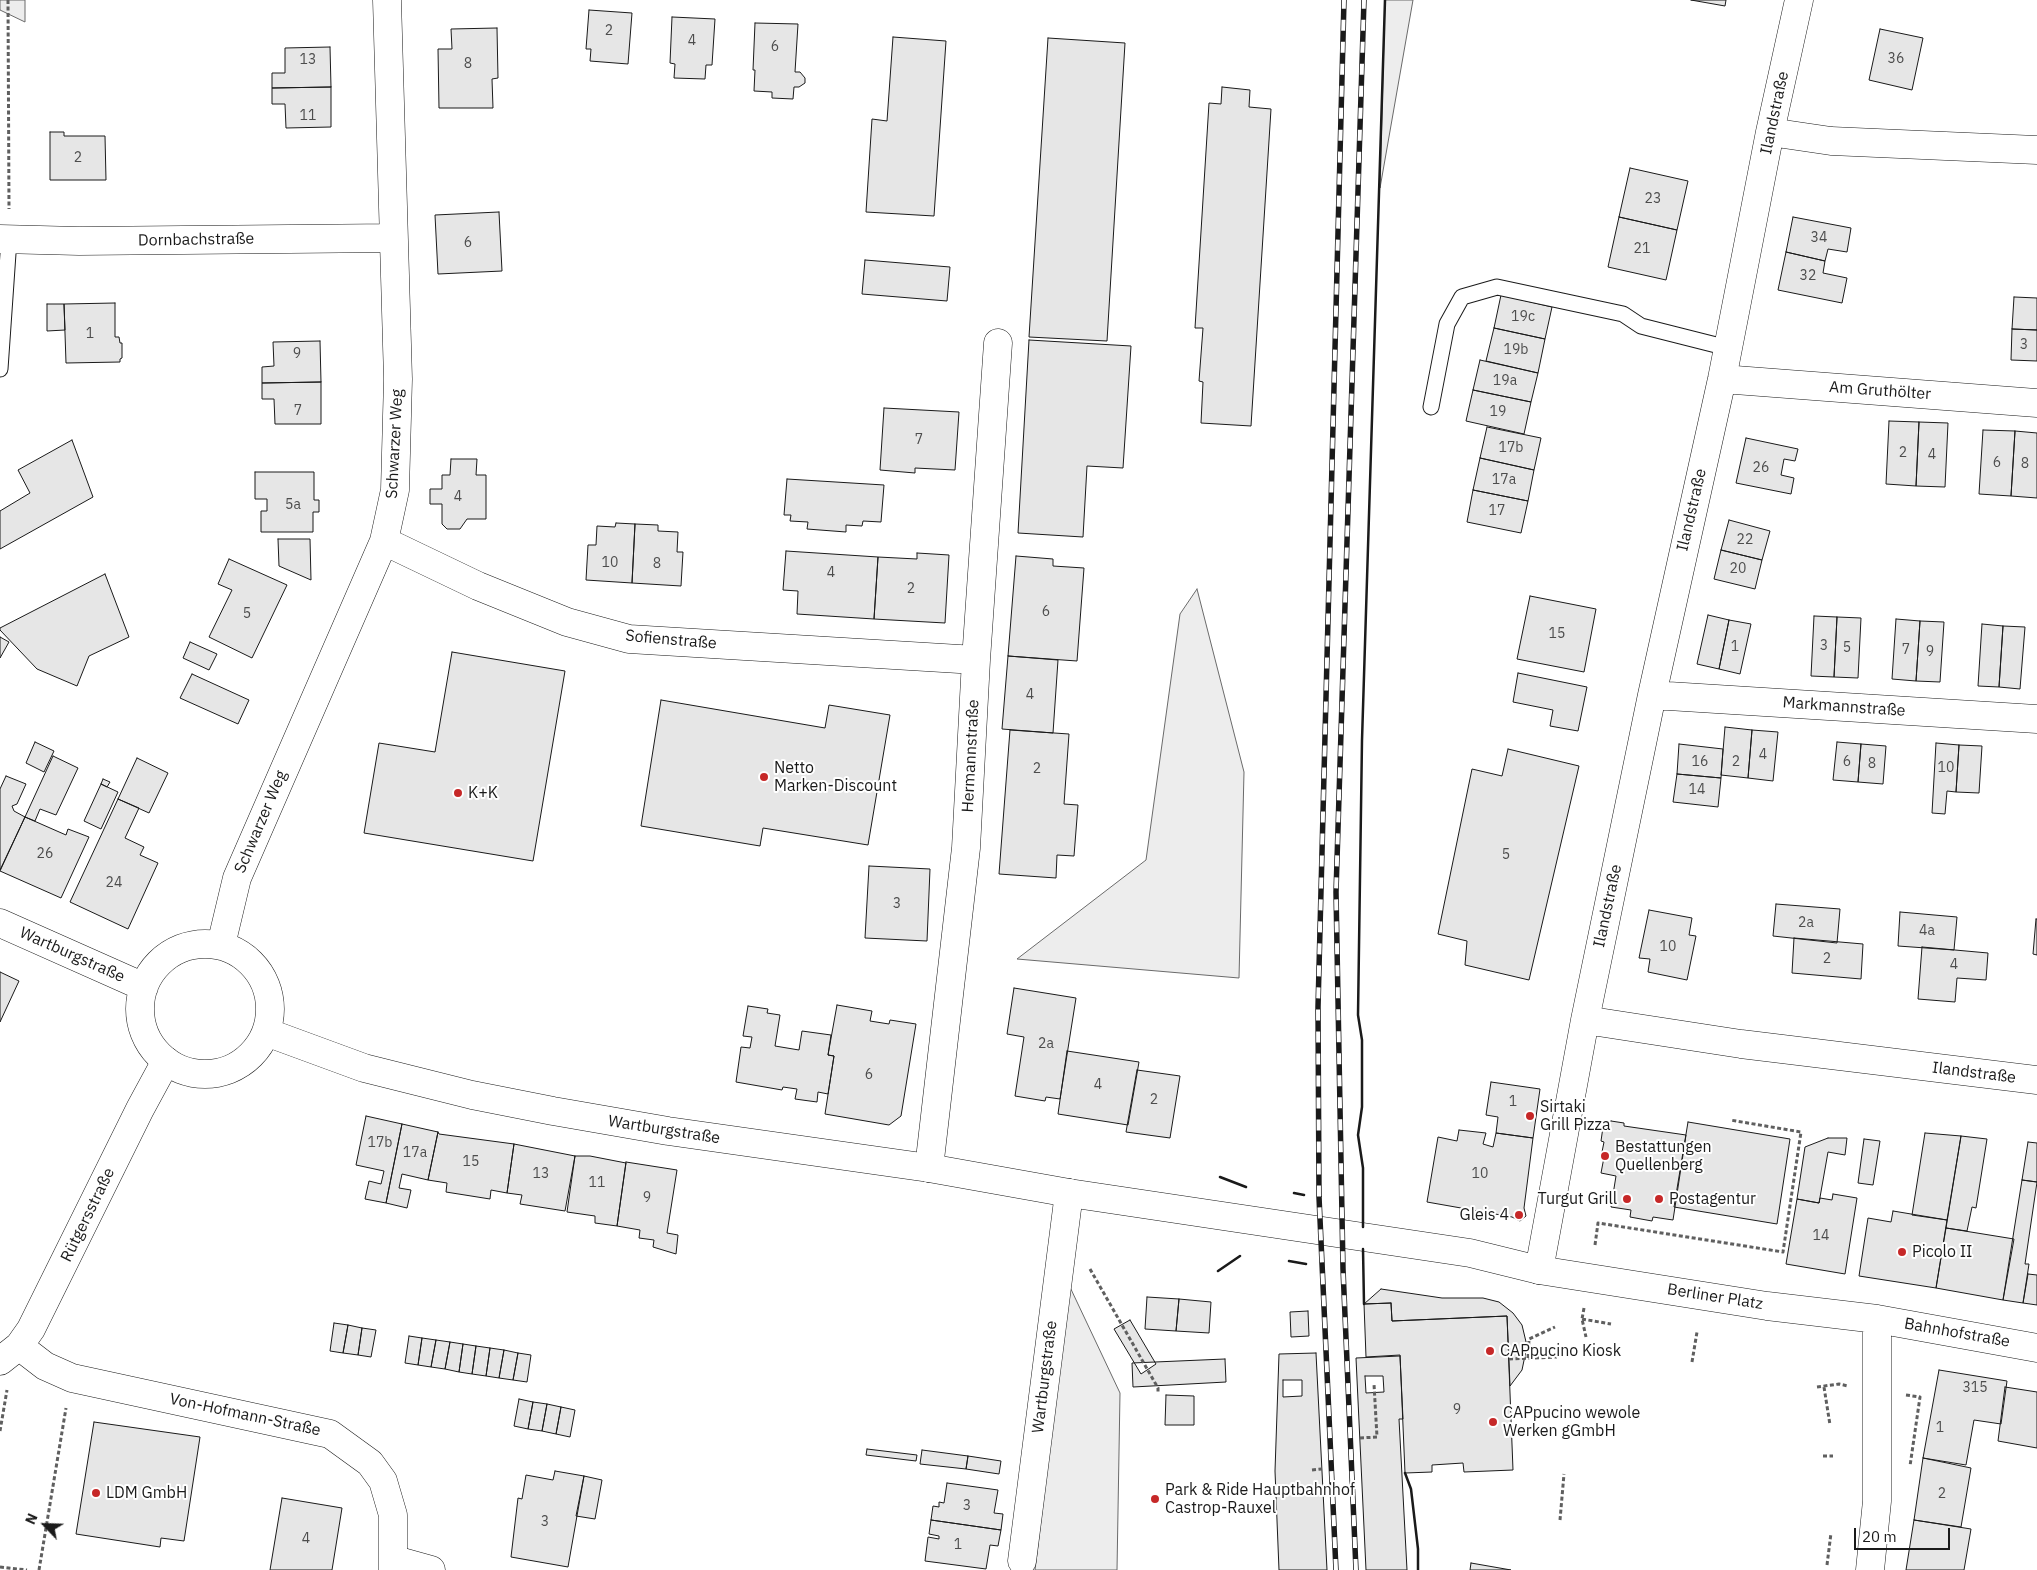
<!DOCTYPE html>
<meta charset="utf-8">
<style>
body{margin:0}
#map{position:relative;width:2037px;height:1570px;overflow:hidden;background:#fff;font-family:"IBM Plex Sans",sans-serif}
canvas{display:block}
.north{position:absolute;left:20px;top:1500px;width:50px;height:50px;-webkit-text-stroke:4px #fff;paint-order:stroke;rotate:294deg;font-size:14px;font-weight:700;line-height:20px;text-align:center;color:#1a1a1a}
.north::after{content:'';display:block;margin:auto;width:18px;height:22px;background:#1a1a1a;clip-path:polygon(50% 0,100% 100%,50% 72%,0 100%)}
.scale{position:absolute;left:1854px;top:1528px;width:96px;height:22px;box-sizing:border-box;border:2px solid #1a1a1a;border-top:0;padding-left:6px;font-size:15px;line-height:18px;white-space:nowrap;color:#1a1a1a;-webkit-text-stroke:4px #fff;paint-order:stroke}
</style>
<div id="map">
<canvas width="2037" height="1570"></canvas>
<div class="north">N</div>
<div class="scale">20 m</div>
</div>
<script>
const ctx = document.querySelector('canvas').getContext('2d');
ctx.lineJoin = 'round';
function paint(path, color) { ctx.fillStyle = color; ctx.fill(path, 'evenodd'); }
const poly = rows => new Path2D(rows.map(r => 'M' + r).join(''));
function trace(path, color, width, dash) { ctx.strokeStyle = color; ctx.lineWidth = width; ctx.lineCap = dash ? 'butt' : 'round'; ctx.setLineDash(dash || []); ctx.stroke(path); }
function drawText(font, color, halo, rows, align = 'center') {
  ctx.font = font + ' "IBM Plex Sans",sans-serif'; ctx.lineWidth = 4; ctx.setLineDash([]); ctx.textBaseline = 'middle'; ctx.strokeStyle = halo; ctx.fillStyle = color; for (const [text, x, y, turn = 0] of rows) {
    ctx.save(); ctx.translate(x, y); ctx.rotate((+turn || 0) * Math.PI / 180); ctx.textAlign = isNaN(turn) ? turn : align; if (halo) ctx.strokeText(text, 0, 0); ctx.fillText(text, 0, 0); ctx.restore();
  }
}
const green = poly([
 [0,0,25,0,25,22,0,10,0,0],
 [1385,0,1413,0,1380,188,1385,0],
 [1197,589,1244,772,1239,978,1017,959,1146,860,1180,614,1197,589],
 [1069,1285,1120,1393,1117,1570,1035,1570,1069,1285]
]);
const building = poly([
 [1691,0,1726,0,1725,6,1691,0],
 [589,10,632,13,628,64,590,61,591,49,586,49,589,10],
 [672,17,715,19,712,65,706,65,705,79,674,78,675,64,670,63,672,17],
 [755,23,798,24,795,72,800,72,805,78,805,83,799,87,794,87,793,99,772,98,772,92,754,91,755,70,753,70,755,23],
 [497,28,498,78,492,79,493,108,439,108,438,49,452,49,451,29,497,28],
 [1880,29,1923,38,1912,90,1869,80,1880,29],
 [893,37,946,41,934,216,866,212,872,119,887,121,893,37],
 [1048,38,1125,43,1107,341,1029,337,1048,38],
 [330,47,331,87,272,88,272,73,285,73,285,48,330,47],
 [331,87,331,127,286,128,285,104,272,104,272,88,331,87],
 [1222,87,1250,90,1249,107,1271,109,1251,426,1201,423,1203,382,1199,381,1203,328,1195,328,1209,103,1221,104,1222,87],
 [50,132,64,132,64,136,105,136,106,180,50,180,50,132],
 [1630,168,1688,181,1677,230,1619,217,1630,168],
 [499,212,502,271,438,274,435,215,499,212],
 [1619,217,1677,230,1666,280,1608,267,1619,217],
 [1793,217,1851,228,1847,252,1828,249,1825,261,1786,252,1793,217],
 [1786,252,1825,261,1823,273,1847,278,1842,303,1778,290,1786,252],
 [865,260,950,267,947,301,862,294,865,260],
 [1501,295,1552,307,1545,339,1494,328,1501,295],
 [2014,297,2037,298,2037,330,2012,329,2014,297],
 [115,303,115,337,119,337,120,343,122,343,122,358,120,359,120,362,66,363,64,304,115,303],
 [47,304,64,304,65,330,47,331,47,304],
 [1494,328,1545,339,1538,373,1486,361,1494,328],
 [2012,329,2037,330,2037,361,2011,360,2012,329],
 [1029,340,1131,346,1123,468,1087,466,1083,537,1018,533,1029,340],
 [320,341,321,382,262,383,262,367,274,366,273,342,320,341],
 [1480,360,1538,373,1531,402,1473,390,1480,360],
 [321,382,321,424,275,424,274,399,262,399,262,383,321,382],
 [1473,390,1531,402,1524,434,1466,421,1473,390],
 [884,408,959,412,955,470,915,468,915,473,880,470,884,408],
 [1889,421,1919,422,1916,486,1886,484,1889,421],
 [1919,422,1948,423,1945,487,1916,486,1919,422],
 [1487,427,1541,438,1534,470,1480,458,1487,427],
 [1983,430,2015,431,2011,496,1979,494,1983,430],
 [2015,431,2037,433,2037,498,2011,496,2015,431],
 [1746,438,1798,449,1795,461,1784,459,1781,475,1794,478,1791,494,1736,483,1746,438],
 [72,440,93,497,0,549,0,511,30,493,18,470,72,440],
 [1480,458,1534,470,1528,501,1473,490,1480,458],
 [451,459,477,459,476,475,486,475,486,519,467,519,460,529,447,529,442,524,442,504,430,504,430,489,442,489,442,475,450,475,451,459],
 [255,472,314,472,314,500,319,500,319,512,313,512,313,532,261,532,261,511,267,511,267,499,255,499,255,472],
 [787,479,884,485,881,522,863,521,862,526,846,525,846,532,807,529,808,522,790,521,791,515,784,515,787,479],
 [1473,490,1528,501,1521,533,1467,522,1473,490],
 [1729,520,1770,531,1762,560,1721,550,1729,520],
 [616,523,635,524,632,583,586,580,588,545,596,545,597,526,615,527,616,523],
 [635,524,658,525,658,531,678,532,677,552,683,552,681,586,632,583,635,524],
 [278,539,310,539,311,580,279,566,278,539],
 [1721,550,1762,560,1755,589,1714,579,1721,550],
 [786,551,878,557,874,619,797,614,798,591,783,590,786,551],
 [917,553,949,555,945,623,874,619,878,557,917,559,917,553],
 [1016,556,1053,559,1053,566,1084,568,1077,661,1008,656,1016,556],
 [229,559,287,585,252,658,209,637,232,590,218,584,229,559],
 [105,574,129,637,89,656,77,686,37,669,0,630,0,628,105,574],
 [1530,596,1596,609,1584,672,1517,659,1530,596],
 [1708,615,1729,620,1719,669,1697,664,1708,615],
 [1814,616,1837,617,1834,677,1811,676,1814,616],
 [1837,617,1861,618,1858,678,1834,677,1837,617],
 [1896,619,1920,621,1916,681,1892,679,1896,619],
 [1729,620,1751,624,1740,674,1719,669,1729,620],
 [1920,621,1944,622,1940,682,1916,681,1920,621],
 [1982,624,2003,626,1999,687,1978,686,1982,624],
 [2003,626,2025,627,2020,689,1999,687,2003,626],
 [0,637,9,642,0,658,0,637],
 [190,642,217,654,209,670,183,658,190,642],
 [452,652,565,671,533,861,364,833,379,743,435,752,452,652],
 [1008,656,1058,660,1053,733,1002,729,1008,656],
 [1518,673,1587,687,1578,731,1550,726,1553,710,1513,702,1518,673],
 [192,674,249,700,238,724,180,698,192,674],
 [661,700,825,728,829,705,890,715,868,845,763,828,760,846,641,826,661,700],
 [1725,727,1752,730,1748,778,1721,775,1725,727],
 [1010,730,1069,734,1064,804,1078,805,1074,856,1057,855,1056,878,999,874,1010,730],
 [1752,730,1778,732,1773,781,1748,778,1752,730],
 [35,742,54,751,44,772,26,763,35,742],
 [1837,742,1861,744,1858,782,1833,780,1837,742],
 [1936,743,1959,745,1956,792,1947,791,1945,814,1932,813,1936,743],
 [1679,744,1723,749,1721,778,1677,774,1679,744],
 [1861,744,1886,746,1883,784,1858,782,1861,744],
 [1959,745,1982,746,1979,793,1956,792,1959,745],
 [1508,749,1579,766,1529,980,1465,965,1467,941,1438,934,1472,769,1502,776,1508,749],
 [53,756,78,768,56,815,40,809,35,821,25,817,53,756],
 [137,758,168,773,149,813,118,799,137,758],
 [1677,774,1721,778,1718,807,1673,802,1677,774],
 [6,776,26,784,17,804,12,806,14,811,25,817,0,870,0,789,6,776],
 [103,779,110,782,107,787,101,784,103,779],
 [101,784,118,792,101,829,84,821,101,784],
 [118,799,139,808,125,838,144,847,140,855,158,863,128,929,70,902,118,799],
 [25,817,66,835,68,829,89,837,61,898,0,871,25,817],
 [869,866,930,869,927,941,865,938,869,866],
 [1776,904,1840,909,1837,943,1773,936,1776,904],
 [1649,910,1692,918,1689,935,1696,936,1687,980,1648,972,1650,959,1639,958,1649,910],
 [1900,912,1957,917,1954,950,1898,946,1900,912],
 [2036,919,2037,919,2037,955,2033,954,2036,919],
 [1794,938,1863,944,1861,979,1792,973,1794,938],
 [1922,947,1988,953,1986,980,1957,978,1955,1002,1918,999,1922,947],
 [0,972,19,981,0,1022,0,972],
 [1014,988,1076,998,1060,1099,1046,1097,1045,1101,1015,1096,1024,1037,1007,1034,1014,988],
 [837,1005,872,1011,870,1021,889,1024,890,1020,916,1024,901,1116,889,1125,825,1114,834,1056,828,1055,837,1005],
 [748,1006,768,1009,767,1013,780,1015,775,1046,799,1050,802,1031,831,1035,828,1055,834,1056,828,1094,818,1092,817,1102,795,1099,797,1089,783,1087,782,1090,736,1082,741,1047,750,1048,752,1037,743,1036,748,1006],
 [1067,1051,1139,1062,1128,1125,1058,1114,1067,1051],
 [1137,1070,1180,1076,1170,1138,1126,1132,1137,1070],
 [1491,1082,1540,1089,1533,1138,1496,1133,1498,1117,1486,1115,1491,1082],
 [366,1116,402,1124,386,1203,365,1199,369,1181,381,1184,384,1171,356,1165,366,1116],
 [1611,1121,1624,1123,1624,1126,1686,1135,1673,1220,1653,1217,1652,1221,1630,1217,1631,1210,1611,1207,1616,1176,1601,1173,1605,1152,1602,1152,1604,1142,1601,1141,1603,1127,1611,1121],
 [1688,1122,1790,1139,1777,1224,1674,1207,1688,1122],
 [402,1124,438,1132,428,1180,402,1174,399,1188,411,1190,407,1208,386,1203,402,1124],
 [1459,1130,1486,1133,1483,1144,1493,1147,1496,1133,1533,1138,1524,1208,1526,1216,1520,1221,1512,1217,1427,1202,1438,1137,1457,1141,1459,1130],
 [438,1132,439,1134,514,1144,507,1193,491,1190,490,1199,446,1192,447,1183,428,1180,438,1132],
 [1925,1133,1961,1136,1947,1220,1912,1215,1925,1133],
 [1961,1136,1987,1139,1976,1208,1972,1207,1967,1231,1946,1228,1961,1136],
 [1828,1138,1847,1138,1845,1155,1828,1152,1819,1203,1797,1199,1805,1147,1828,1138],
 [1864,1139,1880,1141,1873,1185,1858,1183,1864,1139],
 [2028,1142,2037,1143,2037,1182,2022,1180,2028,1142],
 [514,1144,575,1156,565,1211,520,1204,522,1195,507,1193,514,1144],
 [575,1156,590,1156,626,1163,617,1226,595,1223,595,1216,567,1212,575,1156],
 [626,1162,677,1170,667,1233,678,1235,676,1254,653,1247,654,1240,639,1238,640,1230,617,1226,626,1162],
 [2022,1180,2037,1182,2025,1264,2029,1264,2023,1303,2003,1300,2022,1180],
 [1833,1194,1857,1198,1845,1274,1786,1264,1797,1199,1819,1203,1820,1198,1832,1200,1833,1194],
 [1893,1211,1947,1220,1936,1288,1859,1276,1868,1218,1891,1222,1893,1211],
 [1946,1228,2014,1239,2003,1300,1936,1288,1946,1228],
 [2028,1274,2037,1275,2037,1305,2023,1303,2028,1274],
 [1381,1289,1442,1298,1483,1298,1499,1302,1513,1313,1522,1325,1527,1346,1522,1370,1510,1386,1507,1316,1392,1321,1391,1303,1364,1304,1381,1289],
 [1147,1297,1179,1299,1176,1331,1145,1329,1147,1297],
 [1179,1299,1211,1302,1209,1333,1176,1331,1179,1299],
 [1391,1303,1392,1321,1507,1316,1513,1470,1464,1472,1463,1463,1432,1465,1432,1472,1405,1473,1400,1355,1366,1357,1364,1304,1391,1303],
 [1308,1311,1309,1336,1291,1337,1290,1312,1308,1311],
 [1130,1320,1156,1364,1141,1374,1114,1329,1130,1320],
 [334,1323,348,1325,343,1353,330,1351,334,1323],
 [348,1325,362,1328,358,1355,343,1353,348,1325],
 [362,1328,376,1330,371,1357,358,1355,362,1328],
 [409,1336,422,1338,418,1365,405,1363,409,1336],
 [422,1338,436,1340,431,1367,418,1365,422,1338],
 [436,1340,450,1342,445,1369,431,1367,436,1340],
 [450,1342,463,1344,459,1372,445,1369,450,1342],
 [463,1344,476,1346,472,1374,459,1372,463,1344],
 [476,1346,490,1348,486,1376,472,1374,476,1346],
 [490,1348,504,1350,499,1378,486,1376,490,1348],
 [504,1350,518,1353,513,1380,499,1378,504,1350],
 [518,1353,531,1355,527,1382,513,1380,518,1353],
 [1316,1353,1327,1570,1279,1570,1275,1471,1279,1354,1316,1353],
 [1400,1356,1403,1419,1399,1419,1407,1570,1366,1570,1356,1358,1400,1356],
 [1225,1359,1226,1382,1133,1387,1132,1363,1225,1359],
 [1939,1370,2007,1381,2001,1424,1974,1420,1966,1465,1923,1458,1939,1370],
 [1365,1376,1383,1376,1384,1392,1366,1393,1365,1376],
 [1283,1380,1302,1380,1302,1396,1283,1397,1283,1380],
 [2005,1387,2037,1392,2037,1448,1998,1441,2005,1387],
 [1166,1395,1194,1396,1194,1425,1165,1425,1166,1395],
 [519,1399,533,1402,528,1429,514,1426,519,1399],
 [533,1402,547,1404,542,1431,528,1429,533,1402],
 [547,1404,561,1407,556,1434,542,1431,547,1404],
 [561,1407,575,1410,570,1437,556,1434,561,1407],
 [94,1422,200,1437,184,1541,161,1538,160,1547,76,1534,94,1422],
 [867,1449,917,1455,916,1461,866,1455,867,1449],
 [922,1450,968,1456,966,1469,920,1464,922,1450],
 [968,1456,1001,1461,999,1474,966,1469,968,1456],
 [1923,1458,1971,1468,1961,1527,1914,1520,1923,1458],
 [555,1471,584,1476,568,1567,511,1557,518,1498,522,1499,526,1475,553,1480,555,1471],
 [584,1476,602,1480,595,1519,576,1516,584,1476],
 [947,1483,998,1490,994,1513,1003,1514,1001,1530,931,1520,933,1506,939,1507,939,1502,944,1503,947,1483],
 [282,1498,342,1508,332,1570,270,1570,282,1498],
 [931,1520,1001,1530,998,1546,990,1545,986,1569,925,1561,928,1537,939,1539,939,1536,929,1534,931,1520],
 [1914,1520,1971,1529,1964,1570,1906,1570,1914,1520],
 [1471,1563,1511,1570,1470,1570,1471,1563]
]);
const path = poly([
 [8,0,9,209],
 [1595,1245,1598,1223,1783,1252,1801,1132,1730,1120],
 [1090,1269,1158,1388,1158,1394],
 [1584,1308,1582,1319,1586,1337],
 [1582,1319,1611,1324],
 [1528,1358,1529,1339,1555,1327],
 [1509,1359,1557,1357],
 [1692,1362,1697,1332],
 [1817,1387,1839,1384,1848,1386],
 [1824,1387,1830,1425],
 [1906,1395,1920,1397,1910,1466],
 [0,1431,7,1390],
 [1360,1438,1377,1437,1374,1384],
 [1823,1456,1833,1456],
 [1312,1470,1322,1469],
 [1560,1520,1564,1474],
 [1827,1565,1831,1533],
 [0,1567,27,1570],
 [39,1570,66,1408]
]);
const lane = poly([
 [0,369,9,239],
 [1431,407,1447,324,1462,297,1497,287,1623,314,1641,326,1728,348]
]);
const street = poly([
 [1770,132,1831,141,2037,150],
 [0,239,79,241,393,238],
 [1722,379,2037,403],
 [384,541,478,586,567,622,629,639,976,660],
 [1652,695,2037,719],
 [221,945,237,878,384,541,395,490,398,379,387,0],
 [1585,1020,1741,1044,2037,1080],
 [929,1168,966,848,976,660,998,343],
 [1539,1270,1585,1020,1652,695,1722,379,1770,132,1799,0],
 [19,1346,45,1366,72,1378,330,1434,370,1463,383,1481,393,1515,393,1570],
 [0,1361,19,1346,31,1329,140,1109,166,1061],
 [395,1560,431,1570],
 [1022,1561,1069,1193]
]);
const secondary = poly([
 [0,923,144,987],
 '140 1009a65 65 0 1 1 130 0a65 65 0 1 1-130 0Z',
 [266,1032,364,1068,472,1095,553,1111,668,1131,929,1168,1069,1193,1470,1253,1539,1270,1767,1306,1877,1319,2037,1348],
 [1870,1570,1877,1501,1877,1319]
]);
const rail = poly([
 [1336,1570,1319,1197,1318,1007,1344,0],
 [1356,1570,1343,1269,1336,892,1364,0]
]);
const wall = poly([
 [1220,1177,1246,1187],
 [1294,1193,1304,1195],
 [1363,1227,1363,1168,1358,1135,1362,1107,1362,1040,1358,1015,1362,740,1385,0],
 [1363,1249,1364,1304],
 [1289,1261,1306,1264],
 [1218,1271,1240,1256],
 [1405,1473,1411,1489,1418,1549,1418,1570]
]);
const markers = [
 [764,777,5,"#c62828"],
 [458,793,5,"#c62828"],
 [1530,1116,5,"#c62828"],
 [1605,1156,5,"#c62828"],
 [1627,1199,5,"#c62828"],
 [1659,1199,5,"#c62828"],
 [1519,1215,5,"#c62828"],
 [1902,1252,5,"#c62828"],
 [1490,1351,5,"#c62828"],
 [1493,1422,5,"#c62828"],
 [96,1493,5,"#c62828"],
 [1155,1499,5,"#c62828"]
];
const numberNames = [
 ["2",609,31],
 ["4",692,41],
 ["6",775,47],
 ["36",1896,59],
 ["13",308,60],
 ["8",468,64],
 ["11",308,116],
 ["2",78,158],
 ["23",1653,199],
 ["34",1819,238],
 ["6",468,243],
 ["21",1642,249],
 ["32",1808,276],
 ["19c",1523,317],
 ["1",90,334],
 ["3",2024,345],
 ["19b",1516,350],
 ["9",297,354],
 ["19a",1505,381],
 ["7",298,411],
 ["19",1498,412],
 ["7",919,440],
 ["17b",1511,448],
 ["2",1903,453],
 ["4",1932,455],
 ["6",1997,463],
 ["8",2025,464],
 ["26",1761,468],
 ["17a",1504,480],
 ["4",458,497],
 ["5a",293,505],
 ["17",1497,511],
 ["22",1745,540],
 ["10",610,563],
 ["8",657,564],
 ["20",1738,569],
 ["4",831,573],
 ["2",911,589],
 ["6",1046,612],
 ["5",247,614],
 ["15",1557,634],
 ["3",1824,646],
 ["1",1735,647],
 ["5",1847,648],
 ["7",1906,650],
 ["9",1930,652],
 ["4",1030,695],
 ["4",1763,755],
 ["16",1700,762],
 ["2",1736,762],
 ["6",1847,762],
 ["8",1872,764],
 ["10",1946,768],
 ["2",1037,769],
 ["14",1697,790],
 ["26",45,854],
 ["5",1506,855],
 ["24",114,883],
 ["3",897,904],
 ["2a",1806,923],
 ["4a",1927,931],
 ["10",1668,947],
 ["2",1827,959],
 ["4",1954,965],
 ["2a",1046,1044],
 ["6",869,1075],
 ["4",1098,1085],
 ["2",1154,1100],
 ["1",1513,1102],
 ["17b",380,1143],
 ["17a",415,1153],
 ["15",471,1162],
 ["13",541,1174],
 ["10",1480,1174],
 ["11",597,1183],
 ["9",647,1198],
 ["14",1821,1236],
 ["315",1975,1388],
 ["9",1457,1410],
 ["1",1940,1428],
 ["2",1942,1494],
 ["3",967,1506],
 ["3",545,1522],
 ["4",306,1539],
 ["1",958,1545]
];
const streetNames = [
 ["Ilandstraße",1775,113,-78],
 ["Dornbachstraße",196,240,-1],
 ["Am Gruthölter",1880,391,4],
 ["Schwarzer Weg",395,444,-87],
 ["Ilandstraße",1692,510,-77],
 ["Sofienstraße",671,640,5],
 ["Markmannstraße",1844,707,4],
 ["Hermannstraße",971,756,-87],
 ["Schwarzer Weg",261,822,-67],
 ["Ilandstraße",1608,906,-78],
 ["Wartburgstraße",72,955,24],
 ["Ilandstraße",1974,1073,7],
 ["Wartburgstraße",664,1130,9],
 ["Rütgersstraße",88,1215,-64],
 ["Berliner Platz",1715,1297,9],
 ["Bahnhofstraße",1957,1333,10],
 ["Wartburgstraße",1045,1377,-83],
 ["Von-Hofmann-Straße",245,1415,12]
];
const poiNames = [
 ["Netto",774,768],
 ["Marken-Discount",774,786],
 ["K+K",468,793],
 ["Sirtaki",1540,1107],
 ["Grill Pizza",1540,1125],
 ["Bestattungen",1615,1147],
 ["Quellenberg",1615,1165],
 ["Turgut Grill",1617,1199,"right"],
 ["Postagentur",1669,1199],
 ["Gleis 4",1509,1215,"right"],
 ["Picolo II",1912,1252],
 ["CAPpucino Kiosk",1500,1351],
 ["CAPpucino wewole",1503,1413],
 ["Werken gGmbH",1503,1431],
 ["Park & Ride Hauptbahnhof",1165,1490],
 ["Castrop-Rauxel",1165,1508],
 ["LDM GmbH",106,1493]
];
paint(green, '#ededed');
trace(green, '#6a6a6a', 1);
paint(building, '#e6e6e6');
trace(building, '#1a1a1a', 1);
trace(lane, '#1a1a1a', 17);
trace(street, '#1a1a1a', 29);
trace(secondary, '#1a1a1a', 29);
trace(path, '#5f5f5f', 3, [4, 2.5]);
trace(lane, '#fff', 15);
trace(street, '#fff', 28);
trace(secondary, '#fff', 28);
trace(rail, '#1a1a1a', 5.5);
trace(rail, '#fff', 4, [11]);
trace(wall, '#1a1a1a', 2.5);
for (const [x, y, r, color] of markers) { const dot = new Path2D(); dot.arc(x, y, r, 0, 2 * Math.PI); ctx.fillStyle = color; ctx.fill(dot); trace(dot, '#fff', 2); }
drawText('14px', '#4d4d4d', null, numberNames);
drawText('16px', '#1a1a1a', '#fff', streetNames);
drawText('16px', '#1a1a1a', '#fff', poiNames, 'left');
</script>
